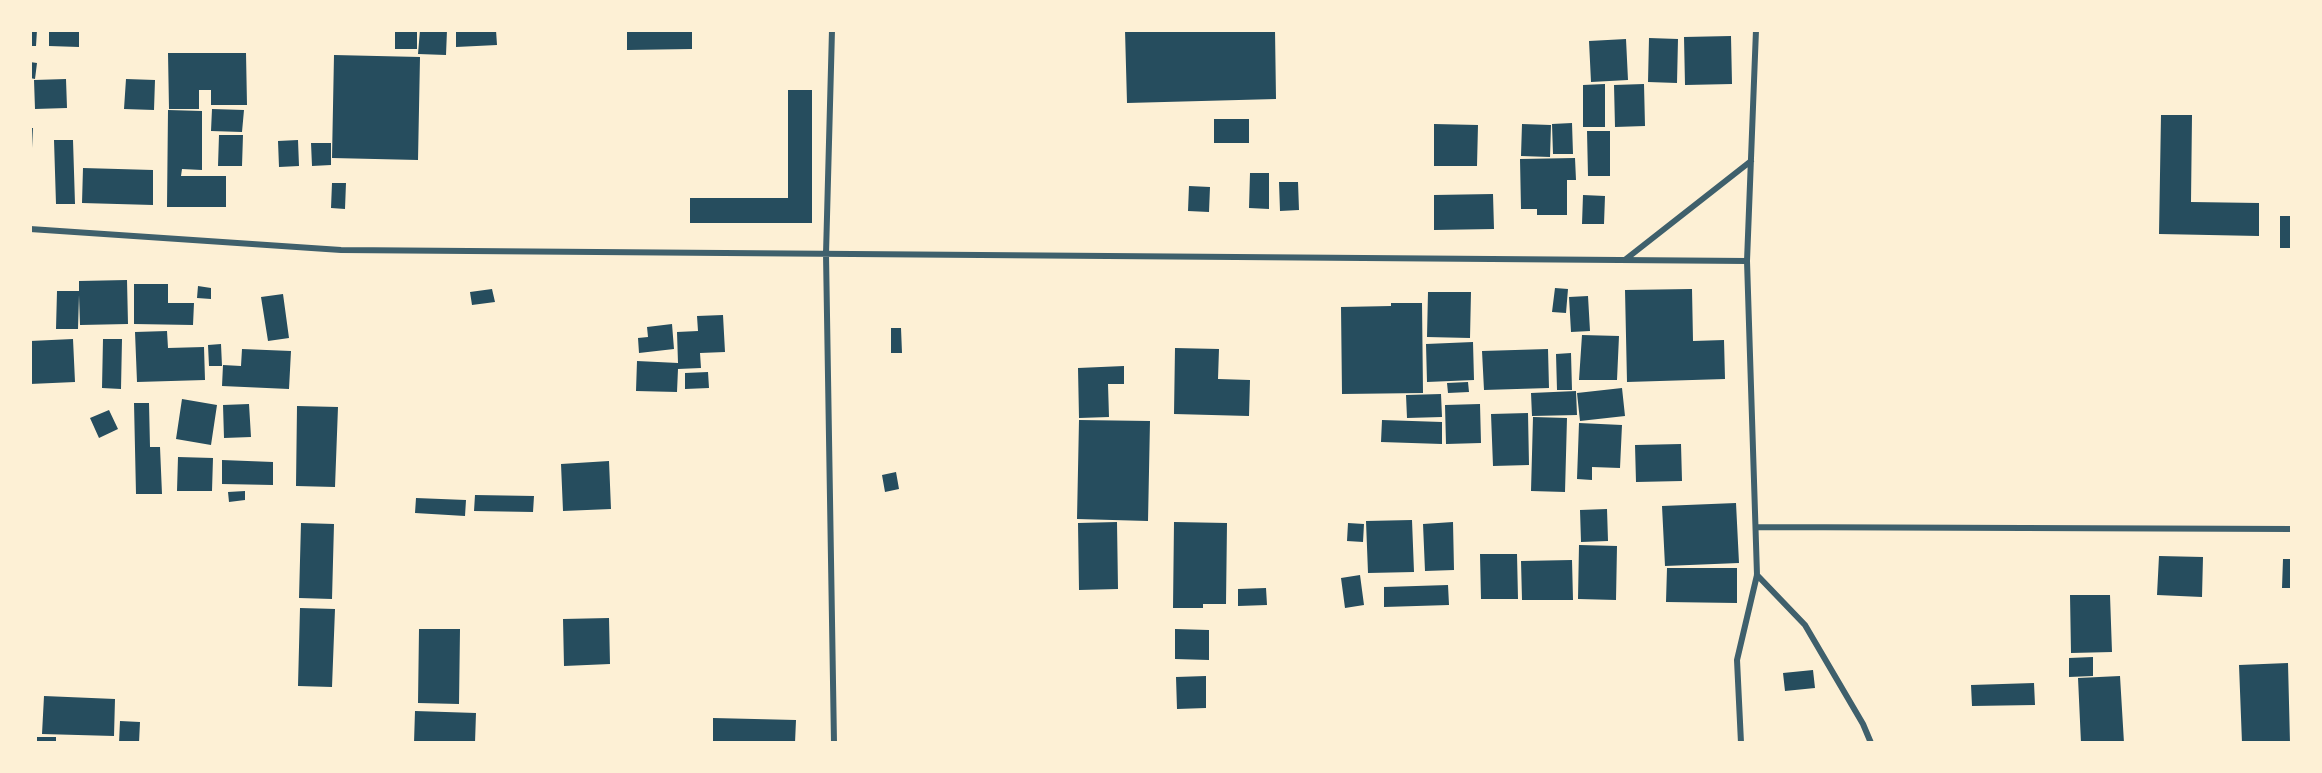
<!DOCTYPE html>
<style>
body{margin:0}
#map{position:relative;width:2322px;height:773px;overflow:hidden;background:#fdf0d5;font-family:Mulish,sans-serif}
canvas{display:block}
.frame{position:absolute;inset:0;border:32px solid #fdf0d5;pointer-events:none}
</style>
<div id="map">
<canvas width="2322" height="773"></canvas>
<div class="frame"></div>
</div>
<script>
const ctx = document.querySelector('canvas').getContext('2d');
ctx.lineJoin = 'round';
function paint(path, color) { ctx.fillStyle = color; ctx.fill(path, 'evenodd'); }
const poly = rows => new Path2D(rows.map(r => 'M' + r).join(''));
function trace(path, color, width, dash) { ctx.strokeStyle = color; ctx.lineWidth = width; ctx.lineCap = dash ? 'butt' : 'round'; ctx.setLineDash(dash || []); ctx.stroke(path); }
const building = poly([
 [30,30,37,30,36,46,30,46],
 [49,30,79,30,79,47,49,46],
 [395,30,417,30,417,49,395,49],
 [420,30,447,30,446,55,418,54],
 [456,30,496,30,497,45,456,47],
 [627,30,692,30,692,49,627,50],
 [1125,30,1275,30,1276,99,1127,103],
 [1731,36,1732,84,1685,85,1684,37],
 [1649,38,1678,39,1677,83,1648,82],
 [1626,39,1628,80,1591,82,1589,41],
 [168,53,246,53,247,105,211,105,211,90,199,90,199,109,169,109],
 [334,55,420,57,418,160,332,158],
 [30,62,37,63,35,79,30,78],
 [66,79,67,108,35,109,34,80],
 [126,79,155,80,154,110,124,109],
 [1605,84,1605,127,1583,127,1583,85],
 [1644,84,1645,126,1615,127,1614,85],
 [788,90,812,90,812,223,690,223,690,198,788,198],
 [212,109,244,110,242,132,211,131],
 [168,110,202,111,202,170,182,169,181,176,226,176,226,207,167,207],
 [2161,115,2192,115,2191,202,2259,203,2259,236,2159,234],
 [1214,119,1249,119,1249,143,1214,143],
 [1572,123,1573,154,1553,154,1552,124],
 [1434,124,1478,125,1477,166,1434,166],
 [1522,124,1551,125,1550,157,1521,156],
 [30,128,33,128,32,148,30,148],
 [1587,131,1610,131,1610,176,1588,176],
 [219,135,243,135,242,166,218,166],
 [54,140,73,140,75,204,56,204],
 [298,140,299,166,279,167,278,141],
 [311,143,331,143,331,165,312,166],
 [1575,158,1576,180,1567,180,1567,215,1537,215,1537,209,1521,209,1520,159],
 [83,168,153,170,153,205,82,203],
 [1250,173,1269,173,1269,209,1249,208],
 [1279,182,1298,182,1299,210,1280,211],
 [332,183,346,183,345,209,331,208],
 [1189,186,1210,187,1209,212,1188,211],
 [1493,194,1494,229,1434,230,1434,195],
 [1583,195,1605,196,1604,224,1582,224],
 [2280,216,2292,216,2292,248,2280,248],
 [127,280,128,324,80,325,79,295,78,329,56,329,57,291,79,291,79,281],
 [134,284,168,284,168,303,194,303,193,325,134,324],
 [198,286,211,288,211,299,197,298],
 [1555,288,1568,289,1566,313,1552,312],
 [492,289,495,302,472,305,470,292],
 [1692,289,1693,341,1724,340,1725,379,1627,382,1625,290],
 [1428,292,1471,292,1470,338,1427,337],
 [283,294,289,338,268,341,261,297],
 [1588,296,1590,331,1571,332,1569,297],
 [1391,303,1422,303,1423,393,1342,394,1341,307,1391,306],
 [723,315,725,352,700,353,701,368,678,369,677,392,636,391,637,361,678,363,677,332,698,331,697,316],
 [672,324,674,349,639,353,638,338,648,337,647,327],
 [891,328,901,328,902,353,891,353],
 [167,331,168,348,204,347,205,380,137,382,135,332],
 [1582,335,1619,336,1617,380,1579,380],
 [73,339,75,382,30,384,30,341],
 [103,339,122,339,121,389,102,388],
 [1473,342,1474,380,1427,382,1426,344],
 [221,344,222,366,209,366,208,345],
 [1175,348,1219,349,1218,379,1250,380,1249,416,1174,414],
 [242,349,291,351,289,389,222,386,223,365,241,366],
 [1548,349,1549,388,1484,390,1482,351],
 [1571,353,1572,390,1557,390,1556,354],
 [1124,366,1124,384,1108,384,1109,417,1079,418,1078,368],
 [708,372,709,388,685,389,685,373],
 [1468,382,1469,392,1448,393,1447,383],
 [1622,388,1625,416,1580,421,1577,393],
 [1576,391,1577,415,1532,416,1531,393],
 [1441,394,1442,417,1407,418,1406,395],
 [182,399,217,405,211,445,176,439],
 [134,403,149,403,150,447,160,447,162,494,136,494],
 [249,404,251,437,224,438,223,405],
 [1480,404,1481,443,1446,444,1445,405],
 [297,406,338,407,335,487,296,486],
 [109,410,118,429,99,438,90,418],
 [1528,413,1529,465,1493,466,1491,414],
 [1533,417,1567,418,1565,492,1531,491],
 [1079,420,1150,421,1148,521,1077,519],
 [1382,420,1442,422,1442,444,1381,442],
 [1579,423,1622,425,1620,468,1592,467,1592,480,1577,479],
 [1681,444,1682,481,1636,482,1635,445],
 [178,457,213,458,212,491,177,491],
 [222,460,273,462,273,485,222,484],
 [609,461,611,509,563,511,561,464],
 [896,472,899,489,885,492,882,475],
 [245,491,245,500,229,502,228,492],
 [475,495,534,496,533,512,474,511],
 [416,498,466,500,465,516,415,513],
 [1736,503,1739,563,1665,566,1662,506],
 [1607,509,1608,541,1581,542,1580,510],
 [1412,520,1414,572,1368,573,1366,521],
 [1117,522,1118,589,1079,590,1078,523],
 [1174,522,1227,523,1226,604,1203,604,1203,608,1173,608],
 [1453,522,1454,570,1425,571,1423,524],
 [301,523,334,524,332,599,299,598],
 [1348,523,1364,524,1363,542,1347,541],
 [1579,545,1617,546,1616,600,1578,599],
 [1480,554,1517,554,1518,599,1481,599],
 [2159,556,2203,557,2202,597,2157,595],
 [2283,559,2292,559,2292,588,2282,588],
 [1572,560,1573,600,1522,600,1521,561],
 [1667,568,1737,568,1737,603,1666,602],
 [1360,575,1364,605,1345,608,1341,578],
 [1448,585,1449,605,1384,607,1384,587],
 [1266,588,1267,605,1238,606,1238,589],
 [2070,595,2110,595,2112,652,2071,653],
 [300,608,335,609,332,687,298,686],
 [609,618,610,664,564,666,563,619],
 [419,629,460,629,459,704,418,703],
 [1175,629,1209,630,1209,660,1175,659],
 [2093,657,2093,676,2069,677,2069,658],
 [2288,663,2290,743,2242,743,2239,665],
 [1813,670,1815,688,1785,691,1783,673],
 [1206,676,1206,708,1177,709,1176,677],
 [2120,676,2124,743,2081,743,2078,678],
 [2034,683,2035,705,1972,706,1971,685],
 [44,696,115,699,114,736,42,734],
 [415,711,476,713,475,743,414,743],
 [713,718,796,720,795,743,713,743],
 [120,721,140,722,139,743,119,743],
 [37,737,56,737,56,743,37,743]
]);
const minor = poly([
 [832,30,826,254,834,743],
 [30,229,341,250,1747,261],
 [1626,259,1751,161],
 [1757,527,2292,529],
 [1757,575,1805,625,1863,724,1871,743],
 [1741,743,1737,660,1757,575,1747,261,1756,30]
]);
paint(building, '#264d5e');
trace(minor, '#3f606c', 6);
</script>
